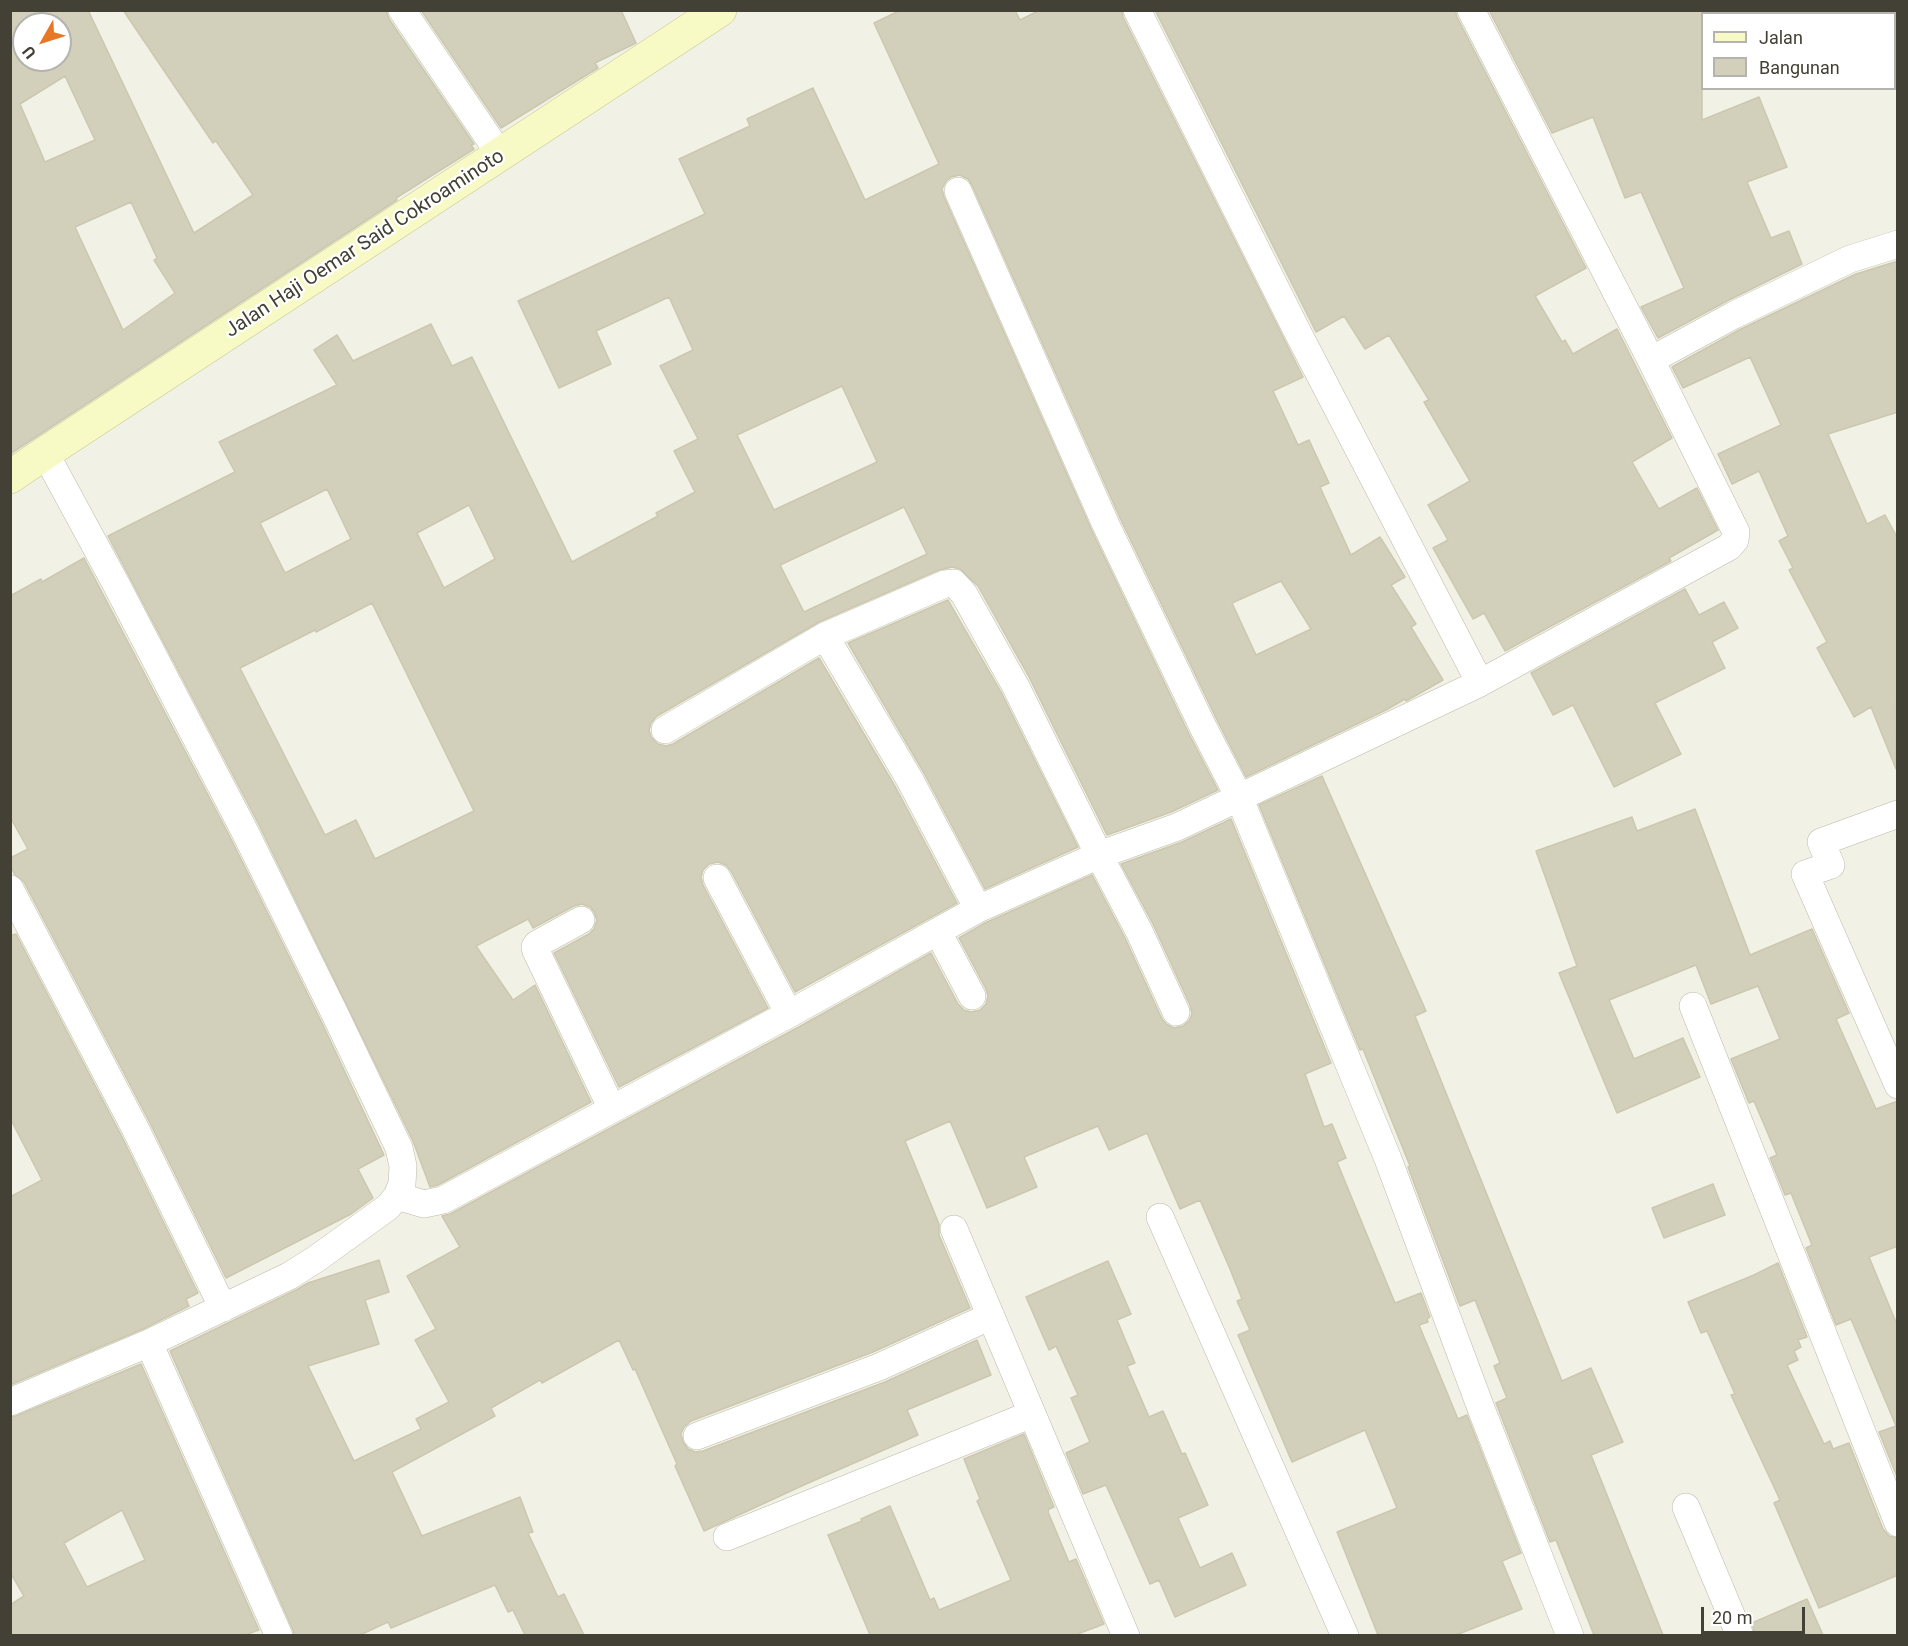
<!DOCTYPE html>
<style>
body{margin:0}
#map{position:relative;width:1908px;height:1646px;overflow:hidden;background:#f1f1e5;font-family:Roboto,sans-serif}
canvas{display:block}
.frame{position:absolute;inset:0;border:12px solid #434135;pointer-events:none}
.legend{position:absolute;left:1701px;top:12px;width:195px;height:78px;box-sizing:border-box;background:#fff;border:2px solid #b4b3ae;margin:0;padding:8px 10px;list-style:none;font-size:18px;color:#434135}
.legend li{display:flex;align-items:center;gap:12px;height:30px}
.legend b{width:30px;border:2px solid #b4b3ae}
.north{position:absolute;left:12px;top:12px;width:60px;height:60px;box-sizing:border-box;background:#fff;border:2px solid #b4b3ae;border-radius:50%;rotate:231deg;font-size:16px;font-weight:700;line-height:24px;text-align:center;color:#434135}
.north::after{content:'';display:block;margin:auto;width:21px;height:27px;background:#e87725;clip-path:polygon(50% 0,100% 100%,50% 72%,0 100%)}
.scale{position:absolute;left:1701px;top:1607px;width:104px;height:27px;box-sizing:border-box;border:3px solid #434135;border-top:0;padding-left:8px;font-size:18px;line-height:21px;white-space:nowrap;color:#434135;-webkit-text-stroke:4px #fff;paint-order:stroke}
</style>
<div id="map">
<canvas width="1908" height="1646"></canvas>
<div class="frame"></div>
<ul class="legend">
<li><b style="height:8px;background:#f8fac6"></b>Jalan</li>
<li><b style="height:16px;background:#d2cfbb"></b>Bangunan</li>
</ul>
<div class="north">U</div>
<div class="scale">20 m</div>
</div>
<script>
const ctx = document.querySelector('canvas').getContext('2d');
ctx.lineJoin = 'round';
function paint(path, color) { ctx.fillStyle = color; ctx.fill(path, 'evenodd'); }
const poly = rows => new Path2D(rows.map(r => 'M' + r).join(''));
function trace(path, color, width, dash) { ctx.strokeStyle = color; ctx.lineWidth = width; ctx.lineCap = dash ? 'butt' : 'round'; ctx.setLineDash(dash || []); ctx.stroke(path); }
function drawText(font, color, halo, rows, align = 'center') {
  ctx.font = font + ' Roboto,sans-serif'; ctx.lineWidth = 4.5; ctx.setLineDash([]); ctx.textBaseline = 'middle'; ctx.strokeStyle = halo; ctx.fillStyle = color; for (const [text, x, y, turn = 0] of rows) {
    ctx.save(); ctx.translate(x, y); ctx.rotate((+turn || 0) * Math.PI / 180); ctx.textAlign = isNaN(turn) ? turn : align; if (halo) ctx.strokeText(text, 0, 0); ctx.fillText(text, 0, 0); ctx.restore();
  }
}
const building = poly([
 [10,10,88,10,194,233,253,195,216,141,213,143,123,10,386,10,389,19,474,144,471,145,474,149,396,198,397,200,10,454,10,10],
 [24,24,60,24,60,60,24,60,24,24],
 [65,76,95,140,45,162,20,104,65,76],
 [131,202,157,258,154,260,175,293,123,330,75,227,131,202],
 [421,10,621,10,636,43,595,63,598,68,501,128,421,10],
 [901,10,1015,10,1020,20,1040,10,1122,10,1123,17,1303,377,1273,391,1298,445,1309,440,1329,483,1320,487,1351,555,1380,537,1405,577,1391,585,1416,624,1411,627,1443,680,1415,696,1406,701,1405,699,1386,710,1246,777,1217,720,1120,518,972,185,968,179,960,175,951,177,946,181,942,189,944,197,1092,531,1189,734,1218,790,1171,812,1107,835,1029,677,978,586,960,569,952,567,939,570,819,622,657,716,651,723,649,730,651,737,658,744,666,746,673,744,819,658,896,788,957,903,795,992,731,871,726,865,718,862,709,864,703,870,701,877,703,885,768,1008,619,1087,554,953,589,934,594,929,597,920,594,912,590,907,582,904,574,906,533,928,528,919,476,946,513,1000,535,985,591,1102,438,1185,430,1187,413,1141,258,823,108,536,235,472,219,442,337,385,314,350,337,335,353,361,431,324,452,366,472,357,572,562,658,516,656,513,695,492,674,451,698,439,660,366,693,350,669,297,596,331,611,364,559,388,518,301,705,214,679,159,750,126,747,119,813,88,865,200,939,164,874,23,901,10],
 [842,386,877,462,774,510,737,435,842,386],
 [327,489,351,539,285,573,260,523,327,489],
 [469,505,495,559,444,588,417,533,469,505],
 [904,507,927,554,804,612,780,565,904,507],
 [1281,581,1311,629,1256,655,1232,603,1281,581],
 [372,603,474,811,375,859,356,820,325,835,240,668,315,630,316,632,372,603],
 [1155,10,1455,10,1457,17,1586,268,1535,296,1562,342,1565,340,1573,354,1617,329,1672,438,1632,462,1659,509,1697,488,1718,530,1669,558,1671,561,1505,651,1484,613,1473,619,1433,548,1448,540,1428,505,1470,481,1424,402,1429,400,1389,335,1365,349,1344,316,1316,332,1155,10],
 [1489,10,1702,10,1702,120,1759,97,1787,167,1747,182,1771,238,1789,231,1802,264,1727,301,1658,338,1641,307,1684,288,1641,192,1625,198,1593,117,1552,133,1489,10],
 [1898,261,1898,412,1828,434,1867,524,1885,515,1898,539,1896,769,1871,707,1854,717,1817,648,1827,642,1789,570,1793,568,1779,541,1788,536,1759,471,1732,484,1718,454,1781,425,1750,357,1683,388,1672,367,1741,329,1856,274,1898,261],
 [84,558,230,837,321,1021,384,1155,358,1169,373,1198,351,1214,226,1278,149,1121,24,882,15,875,10,865,10,858,28,849,10,817,10,596,41,579,42,582,84,558],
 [1685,589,1699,615,1724,602,1738,628,1712,642,1725,668,1655,703,1681,754,1614,787,1573,705,1553,715,1531,673,1685,589],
 [948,600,1001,692,1078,847,985,889,924,773,848,643,948,600],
 [1322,776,1426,1011,1415,1016,1562,1381,1591,1368,1623,1442,1591,1455,1663,1635,1594,1635,1556,1540,1550,1542,1496,1403,1507,1398,1494,1366,1500,1363,1475,1300,1460,1306,1408,1167,1410,1166,1363,1049,1360,1050,1259,805,1322,776],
 [1695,809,1750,955,1812,929,1849,1013,1836,1019,1876,1109,1898,1101,1898,1246,1869,1257,1898,1327,1898,1479,1879,1432,1896,1426,1851,1319,1836,1325,1806,1248,1812,1245,1791,1193,1785,1195,1770,1158,1777,1155,1754,1101,1749,1103,1731,1059,1780,1039,1758,986,1711,1004,1696,965,1609,1000,1634,1059,1683,1038,1700,1077,1617,1113,1559,973,1577,966,1536,851,1632,817,1637,831,1695,809],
 [1231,819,1331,1063,1305,1074,1324,1127,1332,1124,1346,1158,1337,1162,1395,1303,1421,1293,1430,1317,1427,1319,1428,1322,1419,1325,1458,1419,1467,1415,1521,1553,1502,1561,1522,1609,1456,1635,1378,1635,1337,1532,1397,1508,1365,1430,1292,1462,1238,1335,1250,1330,1237,1301,1242,1299,1230,1269,1200,1200,1180,1209,1147,1133,1109,1150,1098,1126,1024,1157,1037,1187,987,1208,950,1121,905,1141,939,1224,939,1235,970,1308,873,1352,691,1421,684,1427,681,1434,683,1442,688,1449,695,1452,703,1451,885,1382,977,1340,991,1375,907,1410,918,1435,806,1484,704,1531,675,1466,677,1464,635,1369,633,1370,619,1340,542,1383,540,1380,491,1408,495,1416,392,1472,422,1536,520,1497,533,1532,528,1533,558,1597,564,1594,584,1635,525,1635,513,1610,508,1612,495,1585,391,1628,388,1622,360,1635,294,1635,293,1630,170,1351,296,1290,308,1283,379,1260,389,1292,365,1300,379,1344,308,1366,354,1461,421,1429,416,1419,449,1402,415,1340,436,1329,407,1276,460,1247,442,1216,450,1214,797,1028,931,953,958,1004,964,1010,971,1012,980,1010,986,1004,988,996,986,989,959,938,985,923,1092,875,1125,938,1162,1019,1166,1024,1174,1028,1183,1026,1189,1021,1192,1014,1190,1005,1153,924,1121,864,1182,842,1231,819],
 [16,934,121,1135,198,1293,186,1299,189,1306,143,1329,10,1385,10,1197,42,1180,10,1118,10,936,16,934],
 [1713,1184,1725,1215,1664,1238,1652,1208,1713,1184],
 [1108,1261,1131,1314,1117,1320,1135,1363,1127,1366,1149,1417,1163,1411,1182,1454,1185,1453,1208,1505,1178,1518,1200,1568,1232,1553,1246,1585,1175,1617,1159,1580,1150,1584,1106,1485,1083,1494,1066,1453,1090,1442,1071,1398,1078,1395,1056,1346,1049,1350,1026,1297,1108,1261],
 [1778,1263,1807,1337,1798,1340,1801,1347,1794,1351,1798,1360,1787,1365,1824,1444,1830,1441,1833,1449,1849,1443,1883,1529,1889,1536,1898,1538,1898,1575,1819,1608,1774,1503,1780,1500,1731,1395,1735,1394,1707,1331,1701,1333,1688,1302,1754,1275,1778,1263],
 [141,1364,259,1630,245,1635,10,1635,10,1605,24,1596,10,1572,10,1417,16,1416,141,1364],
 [122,1510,145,1560,87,1587,64,1543,122,1510],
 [1024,1434,1054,1507,1049,1509,1048,1512,1069,1562,1076,1559,1104,1624,1075,1635,870,1635,828,1535,862,1521,861,1519,890,1506,930,1600,934,1598,939,1610,1011,1580,977,1501,980,1499,964,1459,1024,1434],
 [1807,1599,1823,1635,1755,1635,1752,1623,1807,1599]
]);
const minor = poly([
 [402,10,501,156],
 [1137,10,1296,329,1480,683],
 [958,191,1106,525,1203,727,1239,797,1388,1159,1482,1411,1570,1636],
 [1651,360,1734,315,1850,259,1898,244],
 [825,636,910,780,978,909],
 [665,730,825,636,945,584,954,583,964,594,1015,685,1099,855,1139,931,1176,1012],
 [1898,814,1821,842,1831,865,1805,874,1898,1085],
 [717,878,789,1014],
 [10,889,135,1128,223,1308],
 [581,920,537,944,535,947,536,951,612,1109],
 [938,932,972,996],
 [1693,1006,1898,1523],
 [397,1196,424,1204,443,1200,789,1014,978,909,1099,855,1177,827,1480,683,1729,547,1735,540,1736,532,1651,360,1471,10],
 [1160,1217,1345,1636],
 [954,1229,1126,1636],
 [149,1343,279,1636],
 [10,1402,149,1343,289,1276,316,1259,388,1207,397,1196,402,1184,403,1166,399,1148,335,1014,244,830,116,584,45,453],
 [697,1436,879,1367,991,1316],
 [1686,1507,1740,1636],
 [727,1537,1032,1414]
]);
const secondary = poly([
 [10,477,45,453,720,10]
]);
const streetNames = [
 ["Jalan Haji Oemar Said Cokroaminoto",365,244,-33]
];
paint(building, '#d2cfbb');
trace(building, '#ccc8af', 1.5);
trace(minor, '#bcbaa9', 28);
trace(secondary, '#caca96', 34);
trace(minor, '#fff', 27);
trace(secondary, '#f8fac6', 33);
drawText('20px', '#434135', '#fff', streetNames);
</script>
